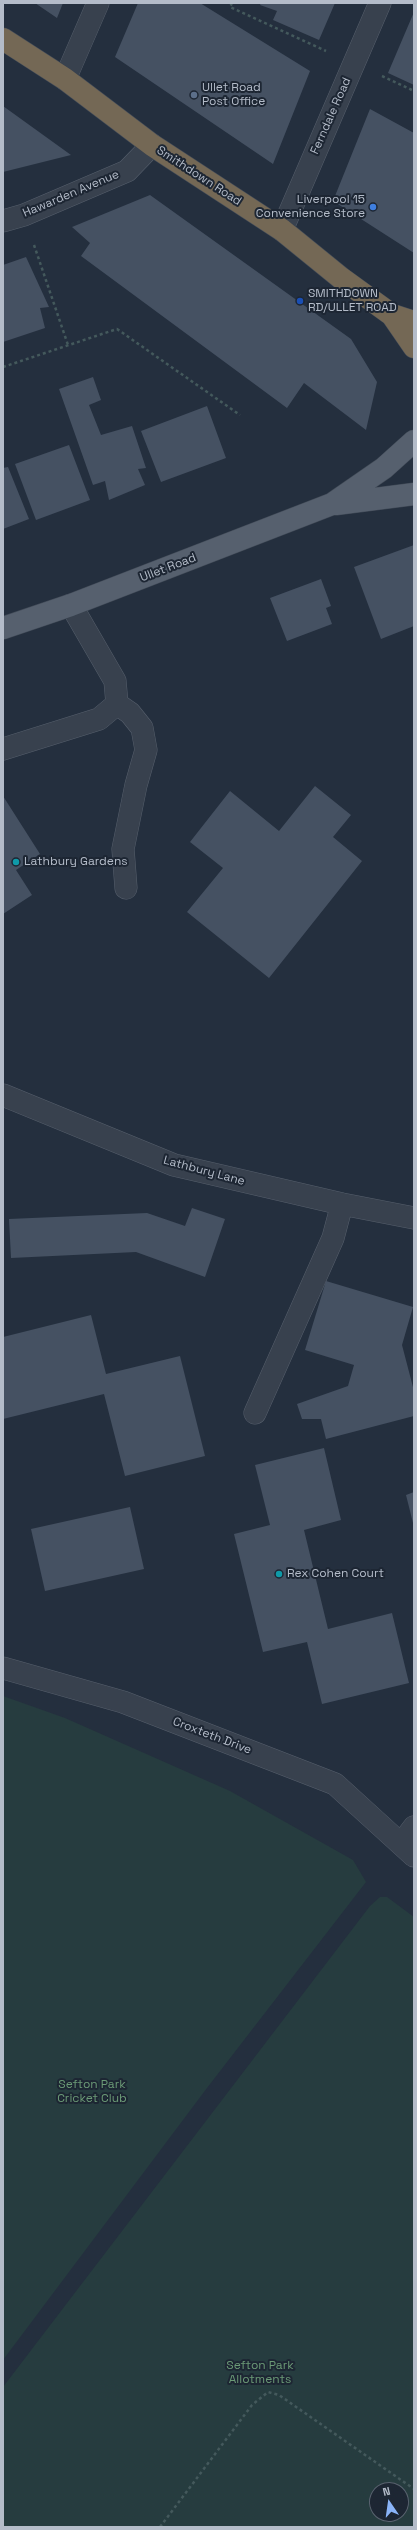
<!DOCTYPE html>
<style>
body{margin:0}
#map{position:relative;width:417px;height:2530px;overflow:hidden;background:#242f3e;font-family:"Space Grotesk",sans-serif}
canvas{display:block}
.frame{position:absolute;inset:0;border:4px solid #b4bcc9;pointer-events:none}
.north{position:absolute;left:369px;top:2482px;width:40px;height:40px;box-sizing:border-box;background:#1d2633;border:1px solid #59626f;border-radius:50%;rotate:347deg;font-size:11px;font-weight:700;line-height:16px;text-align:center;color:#b4bcc9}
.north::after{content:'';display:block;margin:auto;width:14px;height:18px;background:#8ab4f8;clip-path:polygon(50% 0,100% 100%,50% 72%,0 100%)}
</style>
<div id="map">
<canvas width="417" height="2530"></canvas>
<div class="frame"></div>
<div class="north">N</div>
</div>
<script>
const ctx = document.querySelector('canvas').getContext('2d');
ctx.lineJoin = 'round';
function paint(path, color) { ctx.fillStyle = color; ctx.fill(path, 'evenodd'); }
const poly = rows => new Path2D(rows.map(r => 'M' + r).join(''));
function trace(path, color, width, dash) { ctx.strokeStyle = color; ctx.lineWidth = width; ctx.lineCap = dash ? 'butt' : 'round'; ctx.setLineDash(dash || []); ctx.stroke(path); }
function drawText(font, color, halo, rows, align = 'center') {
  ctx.font = font + ' "Space Grotesk",sans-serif'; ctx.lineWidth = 4; ctx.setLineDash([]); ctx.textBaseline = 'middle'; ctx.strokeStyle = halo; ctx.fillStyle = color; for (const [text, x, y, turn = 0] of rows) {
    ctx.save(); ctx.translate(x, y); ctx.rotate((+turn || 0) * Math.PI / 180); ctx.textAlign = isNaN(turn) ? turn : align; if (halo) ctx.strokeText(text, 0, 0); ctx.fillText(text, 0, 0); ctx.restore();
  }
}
const green = poly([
 [3,1696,65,1718,230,1791,353,1860,366,1882,207,2088,3,2360],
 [380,1897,387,1897,414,1917,414,2527,3,2527,3,2387,370,1906],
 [377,2490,401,2490,401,2514,377,2514]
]);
const building = poly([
 [35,3,63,3,57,18],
 [138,3,200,3,310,71,273,164,115,57],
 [261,3,335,3,319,40,273,20,277,11,260,5],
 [414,12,414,85,388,73],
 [3,106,71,155,3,172],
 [370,109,414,133,414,253,333,201],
 [150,195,351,339,377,382,366,430,304,383,287,408,81,256,90,243,72,227],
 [26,257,49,307,40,308,45,328,3,342,3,265],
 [93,377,101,400,89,405,101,435,132,426,146,468,138,469,145,485,109,500,105,481,93,485,59,389],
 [207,406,226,458,161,482,141,431],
 [69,445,90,500,36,520,15,464],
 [8,467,29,519,3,529,3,468],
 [414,545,414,626,381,639,354,567],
 [321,579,331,606,326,608,332,624,287,641,270,598],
 [315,786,351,815,333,837,362,861,269,978,187,912,223,868,190,842,230,791,279,831],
 [3,796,40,854,16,870,32,895,3,914],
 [192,1208,225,1219,205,1277,136,1252,11,1258,9,1219,147,1213,185,1226],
 [326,1281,413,1307,402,1345,414,1391,414,1416,326,1439,321,1419,302,1419,297,1404,348,1386,354,1365,305,1350],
 [91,1315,106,1374,180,1356,205,1456,125,1476,104,1394,3,1419,3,1337],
 [324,1448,341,1520,304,1530,328,1629,392,1613,409,1683,322,1704,307,1642,263,1652,234,1534,270,1525,255,1465],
 [414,1492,414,1523,413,1523,406,1495],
 [130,1507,144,1569,45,1591,31,1529]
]);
const path = poly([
 [232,3,230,7,326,51],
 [382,76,414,91],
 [34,245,68,345],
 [3,367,117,329,240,415],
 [160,2527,252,2405,268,2392,279,2395,414,2489]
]);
const minor = poly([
 [65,79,98,3],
 [3,221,24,215,127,171,152,145],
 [282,230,380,3],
 [117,704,130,713,142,728,146,750,136,785,123,849,126,888],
 [3,749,99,719,117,704,115,681,71,605],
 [3,1095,174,1165,342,1204,414,1218],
 [255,1413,333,1238,342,1204],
 [3,1668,123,1702,335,1784,414,1856],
 [401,1844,414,1827]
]);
const major = poly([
 [336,504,414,494],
 [3,628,71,605,332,504,384,468,414,441]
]);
const highway = poly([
 [3,39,65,79,152,145,282,230,341,278,392,315,414,322],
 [392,315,414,347]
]);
const markers = [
 [194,95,4,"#5c6f8a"],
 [373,207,4,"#3f7fe0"],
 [300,301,4,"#1a4fb4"],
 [16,862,4,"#0f9aa8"],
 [279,1574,4,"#0f9aa8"]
];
const poiNames = [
 ["Ullet Road",202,88],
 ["Post Office",202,102],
 ["Liverpool 15",365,200,"right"],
 ["Convenience Store",365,214,"right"],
 ["SMITHDOWN",308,294],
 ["RD/ULLET ROAD",308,308],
 ["Lathbury Gardens",24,862],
 ["Rex Cohen Court",287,1574]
];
const streetNames = [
 ["Ferndale Road",331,116,-66],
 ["Smithdown Road",199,176,33],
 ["Hawarden Avenue",71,194,-23],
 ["Ullet Road",168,568,-21],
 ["Lathbury Lane",204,1171,15],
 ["Croxteth Drive",212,1736,21]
];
const parkNames = [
 ["Sefton Park",92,2085],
 ["Cricket Club",92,2099],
 ["Sefton Park",260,2366],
 ["Allotments",260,2380]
];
paint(green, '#263c3f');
paint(building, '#455162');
trace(minor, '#565f6c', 23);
trace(major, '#414a57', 23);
trace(highway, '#434c59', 23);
trace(path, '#44595c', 2.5, [3, 3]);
trace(minor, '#38414e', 22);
trace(major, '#56606e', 22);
trace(highway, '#746855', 22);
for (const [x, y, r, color] of markers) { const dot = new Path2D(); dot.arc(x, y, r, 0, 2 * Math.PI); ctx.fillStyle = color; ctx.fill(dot); trace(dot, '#1d2633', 1.5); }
drawText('12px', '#b4bcc9', '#1d2633', poiNames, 'left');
drawText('12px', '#b4bcc9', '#1d2633', streetNames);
drawText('12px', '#6b9a76', '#1d2633', parkNames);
</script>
